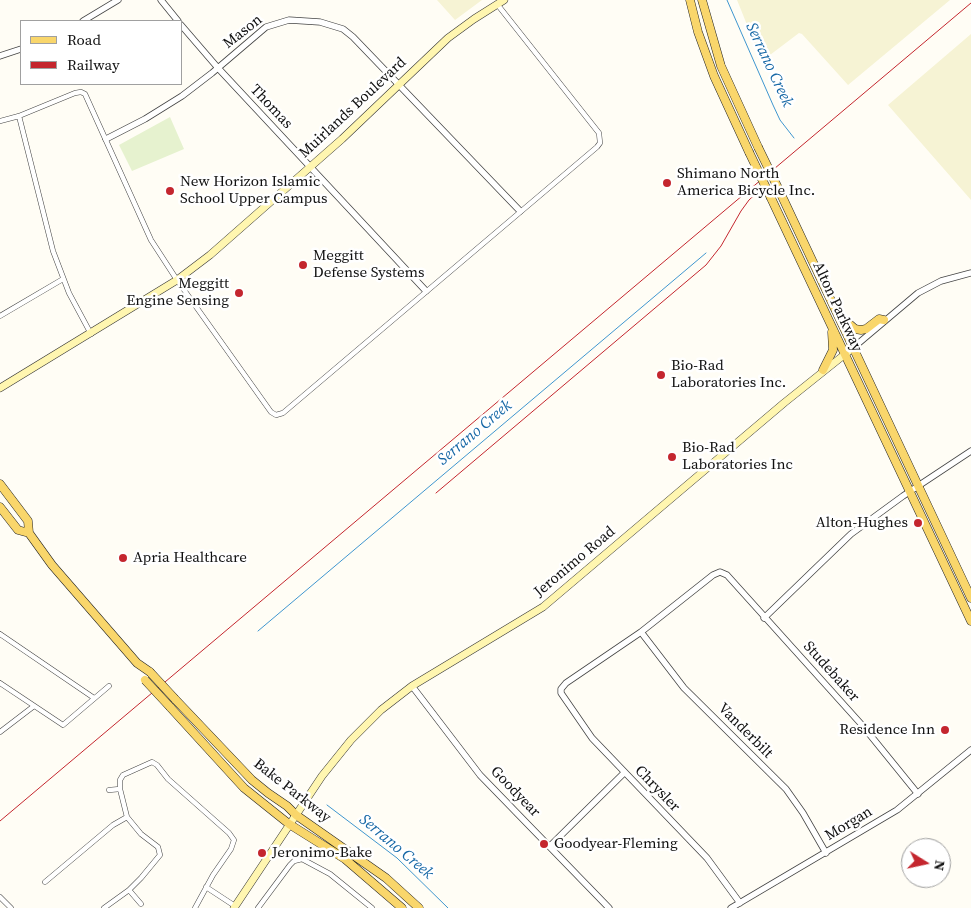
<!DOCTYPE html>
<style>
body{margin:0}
#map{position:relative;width:971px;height:908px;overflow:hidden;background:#fffdf5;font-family:"Source Serif 4",serif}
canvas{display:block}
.legend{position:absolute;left:20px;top:20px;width:162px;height:65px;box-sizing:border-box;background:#fff;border:1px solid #a0a0a0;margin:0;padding:6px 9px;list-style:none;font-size:15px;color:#111}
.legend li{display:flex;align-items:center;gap:10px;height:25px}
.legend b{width:25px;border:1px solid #a0a0a0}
.north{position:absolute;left:901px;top:838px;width:50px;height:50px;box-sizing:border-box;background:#fff;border:1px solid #a0a0a0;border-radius:50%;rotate:100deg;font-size:14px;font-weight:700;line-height:20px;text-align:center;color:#111}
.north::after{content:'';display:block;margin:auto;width:18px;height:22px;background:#c4262e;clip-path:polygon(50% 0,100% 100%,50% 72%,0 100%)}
</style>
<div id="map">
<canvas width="971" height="908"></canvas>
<ul class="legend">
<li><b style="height:6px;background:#f9d66b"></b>Road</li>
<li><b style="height:6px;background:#c4262e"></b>Railway</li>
</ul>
<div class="north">N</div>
</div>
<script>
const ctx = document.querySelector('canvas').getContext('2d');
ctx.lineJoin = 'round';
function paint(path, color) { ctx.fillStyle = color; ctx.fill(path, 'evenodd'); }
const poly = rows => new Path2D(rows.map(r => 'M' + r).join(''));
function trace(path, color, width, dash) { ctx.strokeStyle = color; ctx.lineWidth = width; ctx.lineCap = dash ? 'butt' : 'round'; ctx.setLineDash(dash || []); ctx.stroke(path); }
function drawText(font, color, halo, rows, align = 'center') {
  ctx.font = font + ' "Source Serif 4",serif'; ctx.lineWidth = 5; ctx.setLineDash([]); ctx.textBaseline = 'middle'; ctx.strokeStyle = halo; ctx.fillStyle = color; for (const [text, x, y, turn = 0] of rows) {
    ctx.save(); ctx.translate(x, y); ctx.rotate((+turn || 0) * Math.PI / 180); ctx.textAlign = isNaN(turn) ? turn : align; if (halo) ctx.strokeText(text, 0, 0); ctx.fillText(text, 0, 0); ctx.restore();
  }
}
const farmland = poly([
 [437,0,482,0,455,20],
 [737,0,950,0,848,85,802,34,799,33,766,58,764,58,756,47],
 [971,34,971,200,888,105]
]);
const pitch = poly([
 [170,117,184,149,132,171,119,145]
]);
const stream = poly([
 [727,0,773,105,780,120,794,138],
 [258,631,706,253],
 [327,805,397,858,448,908]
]);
const minor = poly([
 [19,116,53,251,69,293,91,334],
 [0,121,19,116,75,93,81,92,85,94,151,240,177,280,271,412,276,415,283,413,597,147,600,143,599,133,497,4],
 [0,316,63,279],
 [0,634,94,698],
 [0,683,63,725,109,686],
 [0,732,34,706],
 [109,790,120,789],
 [45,882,113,825,127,817],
 [206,887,235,906],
 [129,890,141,904],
 [0,897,11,908],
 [104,908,129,890,141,878,160,855,158,847,141,834,127,817,120,789,120,780,123,775,152,762,157,765,168,779,229,833,234,840,231,849,213,875,195,908],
 [258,908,290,865,294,861,302,859,330,874,372,908]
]);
const tertiary = poly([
 [161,0,178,21],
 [83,21,118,0],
 [181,25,218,68,426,291],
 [0,56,21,49],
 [106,139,145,119,182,96,212,73,266,27,289,20,320,22,343,29,353,37,520,211],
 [854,347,918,293,941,281,971,273],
 [764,618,851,534,903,496,971,451],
 [641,632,684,688,786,789,803,813,826,853],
 [412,686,480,775,609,908],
 [550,846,624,773],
 [740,903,707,858,592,738,561,693,561,689,566,683,641,632,713,575,720,572,727,575,862,725,918,794],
 [731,908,897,810,971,750]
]);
const secondary = poly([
 [0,388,177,280,210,255,342,139,448,38,474,19,504,0],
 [234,908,322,776,351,740,381,710,412,686,543,607,784,403,854,347]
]);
const primary = poly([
 [690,0,698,32,714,76,749,152],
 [702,0,721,66,758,147],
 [779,190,971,598],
 [771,198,971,621],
 [842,322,847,322,855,329,861,330,866,329,879,319,884,320],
 [823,370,833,350,832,332],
 [0,484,28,521,29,533,52,565,137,663,150,672],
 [0,507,18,530,29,533],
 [175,699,252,780,268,793,287,806,296,815,386,878,419,908],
 [170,707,244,788,289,824,345,859,402,908]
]);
const rail = poly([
 [436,493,706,265,721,246,741,211,749,200,764,186],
 [0,821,971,3]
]);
const primaryBridge = poly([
 [758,147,779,190],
 [749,152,771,198],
 [150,672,175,699],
 [145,680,170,707]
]);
const markers = [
 [667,183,5,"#c4262e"],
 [170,191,5,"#c4262e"],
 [303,265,5,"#c4262e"],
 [239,293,5,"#c4262e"],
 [661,375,5,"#c4262e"],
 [672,457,5,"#c4262e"],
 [918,523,5,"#c4262e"],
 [123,558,5,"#c4262e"],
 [945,730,5,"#c4262e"],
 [544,844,5,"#c4262e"],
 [262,853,5,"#c4262e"]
];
const streetNames = [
 ["Mason",243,32,-38],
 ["Thomas",271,107,47],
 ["Muirlands Boulevard",353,108,-43],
 ["Alton Parkway",837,307,65],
 ["Jeronimo Road",575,562,-40],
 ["Studebaker",831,672,48],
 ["Vanderbilt",745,731,45],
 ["Chrysler",657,789,46],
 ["Bake Parkway",292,791,38],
 ["Goodyear",515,792,46],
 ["Morgan",849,824,-31]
];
const poiNames = [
 ["Shimano North",677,174],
 ["America Bicycle Inc.",677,191],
 ["New Horizon Islamic",180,182],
 ["School Upper Campus",180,199],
 ["Meggitt",313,256],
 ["Defense Systems",313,273],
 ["Meggitt",229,284,"right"],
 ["Engine Sensing",229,301,"right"],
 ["Bio-Rad",671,366],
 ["Laboratories Inc.",671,383],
 ["Bio-Rad",682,448],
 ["Laboratories Inc",682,465],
 ["Alton-Hughes",908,523,"right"],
 ["Apria Healthcare",133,558],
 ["Residence Inn",935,730,"right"],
 ["Goodyear-Fleming",554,844],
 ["Jeronimo-Bake",272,853]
];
const waterNames = [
 ["Serrano Creek",769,65,65],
 ["Serrano Creek",475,433,-40],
 ["Serrano Creek",396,847,40]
];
paint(farmland, '#f6f3d4');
paint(pitch, '#e6f2cf');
trace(stream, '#3f96cf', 1);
trace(minor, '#444', 5.5);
trace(tertiary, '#444', 7);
trace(secondary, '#333', 8);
trace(primary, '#222', 9);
trace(minor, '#fff', 4.5);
trace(tertiary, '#fff', 5.5);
trace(secondary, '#fff6b0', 7);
trace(primary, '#f9d66b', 8);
trace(rail, '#c4262e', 1);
trace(primaryBridge, '#222', 9, []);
trace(primaryBridge, '#f9d66b', 8);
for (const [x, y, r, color] of markers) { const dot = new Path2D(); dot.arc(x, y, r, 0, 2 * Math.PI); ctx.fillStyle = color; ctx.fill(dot); trace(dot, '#fff', 2); }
drawText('15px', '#111', '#fff', streetNames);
drawText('15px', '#111', '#fff', poiNames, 'left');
drawText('italic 16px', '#1768a6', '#fff', waterNames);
</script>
